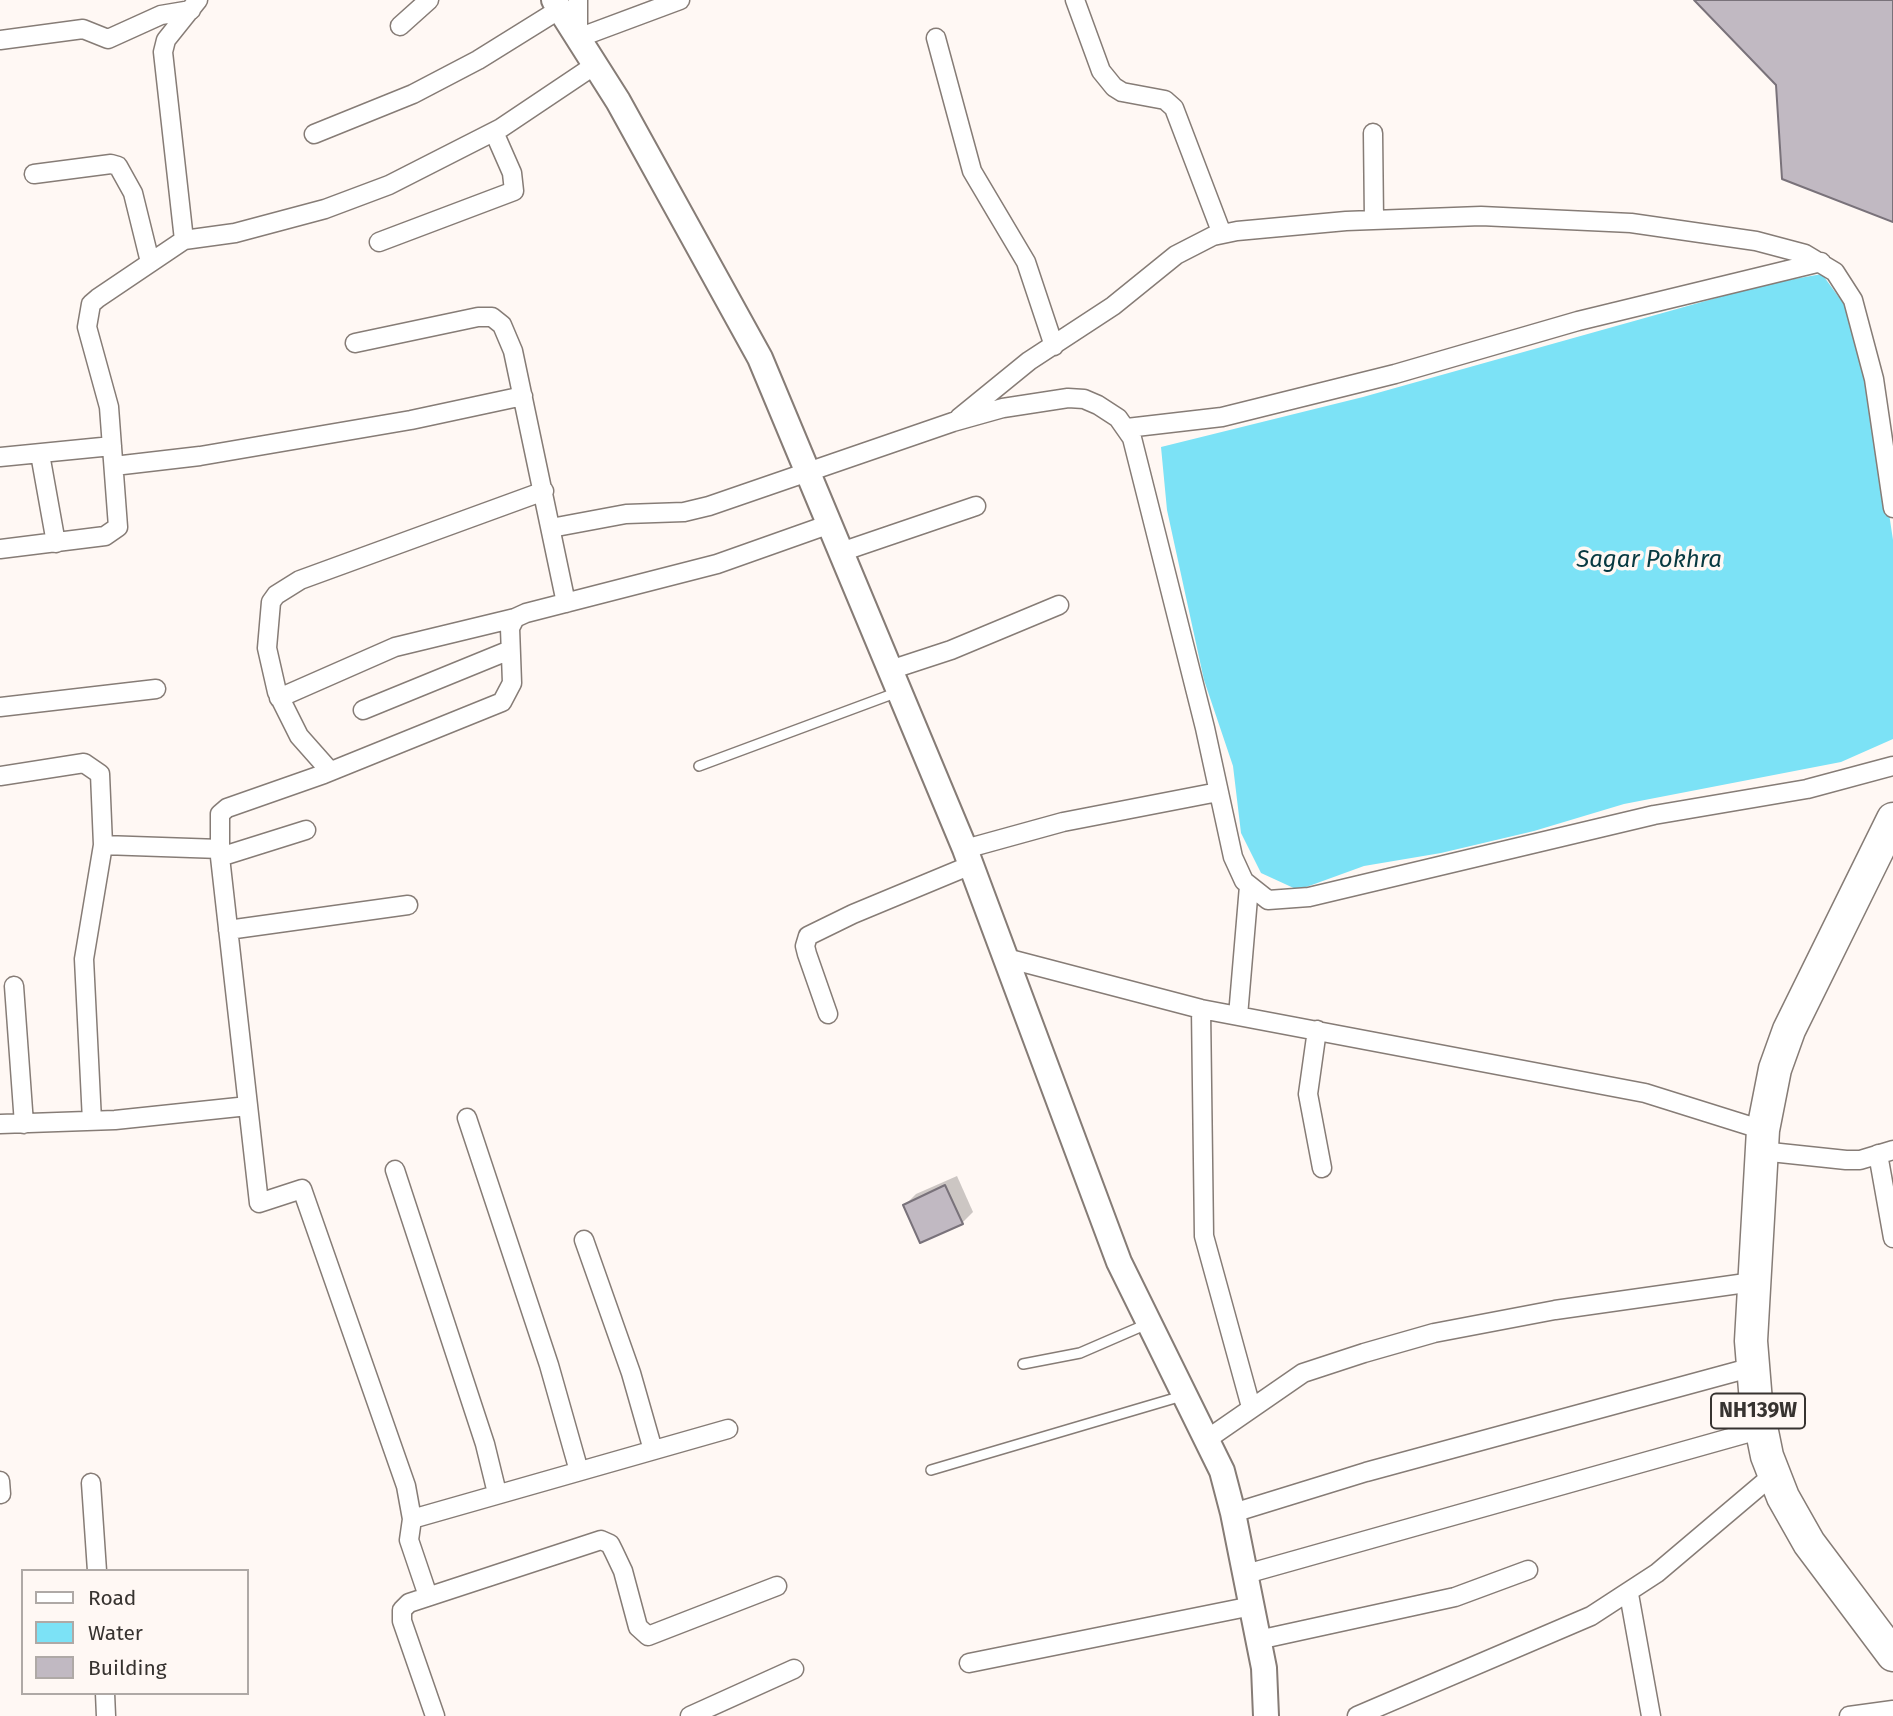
<!DOCTYPE html>
<style>
body{margin:0}
#map{position:relative;width:1893px;height:1716px;overflow:hidden;background:#fff8f4;font-family:"Fira Sans",sans-serif}
canvas{display:block}
.legend{position:absolute;left:21px;top:1569px;width:228px;height:126px;box-sizing:border-box;background:#fff8f4;border:2px solid #afa9a6;margin:0;padding:9px 12px;list-style:none;font-size:21px;color:#373330}
.legend li{display:flex;align-items:center;gap:14px;height:35px}
.legend b{width:35px;border:2px solid #afa9a6}
</style>
<div id="map">
<canvas width="1893" height="1716"></canvas>
<ul class="legend">
<li><b style="height:9px;background:#fff"></b>Road</li>
<li><b style="height:19px;background:#7ce2f6"></b>Water</li>
<li><b style="height:19px;background:#c1b9c2"></b>Building</li>
</ul>
</div>
<script>
const ctx = document.querySelector('canvas').getContext('2d');
ctx.lineJoin = 'round';
function paint(path, color) { ctx.fillStyle = color; ctx.fill(path, 'evenodd'); }
const poly = rows => new Path2D(rows.map(r => 'M' + r).join(''));
function trace(path, color, width, dash) { ctx.strokeStyle = color; ctx.lineWidth = width; ctx.lineCap = dash ? 'butt' : 'round'; ctx.setLineDash(dash || []); ctx.stroke(path); }
function drawText(font, color, halo, rows, align = 'center') {
  ctx.font = font + ' "Fira Sans",sans-serif'; ctx.lineWidth = 7; ctx.setLineDash([]); ctx.textBaseline = 'middle'; ctx.strokeStyle = halo; ctx.fillStyle = color; for (const [text, x, y, turn = 0] of rows) {
    ctx.save(); ctx.translate(x, y); ctx.rotate((+turn || 0) * Math.PI / 180); ctx.textAlign = isNaN(turn) ? turn : align; if (halo) ctx.strokeText(text, 0, 0); ctx.fillText(text, 0, 0); ctx.restore();
  }
}
const water = poly([
 [1822,274,1846,307,1868,374,1893,540,1893,739,1841,762,1624,804,1534,831,1441,853,1364,866,1298,890,1261,873,1241,833,1233,766,1204,680,1167,510,1161,447,1363,397,1766,284]
]);
const shadow = poly([
 [957,1176,973,1212,962,1223,905,1205,916,1194]
]);
const building = poly([
 [1694,0,1893,0,1893,222,1782,179,1776,85,1694,0],
 [945,1185,963,1224,920,1243,903,1205,945,1185]
]);
const lane = poly([
 [699,766,898,692],
 [1023,1364,1080,1353,1147,1324],
 [931,1470,1182,1396]
]);
const street = poly([
 [578,0,578,38,680,0],
 [1075,0,1101,71,1114,87,1122,92,1165,100,1174,108,1222,234],
 [400,26,429,0],
 [936,38,972,171,1026,262,1054,346],
 [0,40,83,29,108,39,161,15,191,10],
 [1373,133,1374,220],
 [314,134,413,94,478,60,560,9],
 [34,174,111,164,118,166,133,193,150,262],
 [184,240,163,52,166,40,198,0],
 [379,242,514,191,512,173,494,132],
 [355,343,478,317,492,317,502,325,513,351,566,603],
 [959,418,1029,361,1113,306,1176,255,1213,236,1237,231,1346,221,1481,216,1631,223,1756,241,1805,254,1835,272,1853,300,1874,379,1893,508],
 [1127,428,1222,417,1395,374,1578,321,1821,262],
 [40,454,56,543],
 [0,457,112,446],
 [114,466,200,456,411,420,523,396],
 [551,528,626,514,684,512,709,506,953,422,1003,408,1068,398,1084,399,1098,405,1118,418,1132,438,1205,728,1233,857,1244,881,1268,900,1309,897,1654,815,1807,789,1893,766],
 [0,549,105,536,118,527,109,407,87,327,91,304,98,298,184,240,235,233,325,209,389,185,501,128,595,65],
 [841,552,976,506],
 [890,670,951,650,1059,605],
 [279,698,395,647,515,618],
 [0,707,156,689],
 [363,710,510,650],
 [330,771,299,736,277,692,267,648,271,602,276,595,300,580,544,491],
 [0,776,84,763,100,774,103,845],
 [965,849,1063,822,1218,792],
 [220,857,306,830],
 [228,930,408,905],
 [1006,958,1201,1009,1645,1093,1763,1130],
 [14,986,24,1124],
 [1201,1009,1204,1236,1251,1407],
 [828,1014,807,954,805,946,808,936,853,914,971,865],
 [1238,1016,1249,886],
 [1317,1030,1308,1094,1322,1168],
 [467,1118,549,1365,579,1471],
 [92,1121,84,959,103,845,220,849],
 [0,1124,115,1120,248,1106],
 [1761,1151,1846,1160,1860,1160,1893,1150],
 [1878,1154,1893,1238],
 [395,1170,485,1444,497,1493],
 [584,1240,631,1373,653,1450],
 [1206,1440,1303,1373,1364,1353,1434,1333,1555,1310,1753,1282],
 [0,1481,1,1494],
 [91,1483,97,1571],
 [1233,1513,1366,1472,1753,1367],
 [412,1519,728,1429],
 [1246,1574,1762,1429],
 [1629,1594,1651,1716],
 [428,1596,409,1540,412,1519,406,1486,302,1189,259,1203,220,857,220,814,227,808,324,774,502,702,512,683,510,628,515,618,526,613,717,564,830,524],
 [1258,1640,1455,1597,1528,1570],
 [969,1663,1252,1606],
 [105,1693,106,1716],
 [435,1716,402,1621,402,1610,409,1603,601,1540,610,1544,614,1552,623,1571,638,1627,648,1636,777,1586],
 [690,1716,794,1669],
 [1357,1716,1591,1616,1657,1573,1774,1474],
 [1849,1716,1893,1710]
]);
const secondary = poly([
 [554,0,618,101,760,358,965,849,1119,1262,1222,1471,1233,1513,1264,1668,1266,1716]
]);
const highway = poly([
 [1893,819,1789,1030,1775,1069,1763,1130,1751,1341,1756,1402,1767,1456,1783,1497,1809,1543,1893,1655]
]);
const shields = [
 [1758,1411,94]
];
const shieldNames = [
 ["NH139W",1758,1411]
];
const waterNames = [
 ["Sagar Pokhra",1649,560]
];
paint(water, '#7ce2f6');
paint(shadow, '#0003');
paint(building, '#c1b9c2');
trace(building, '#79727a', 2);
trace(lane, '#867c76', 12);
trace(street, '#867c76', 21);
trace(secondary, '#867c76', 28);
trace(highway, '#867c76', 35);
trace(lane, '#fff', 9);
trace(street, '#fff', 18);
trace(secondary, '#fff', 24);
trace(highway, '#fff', 32);
for (const [x, y, w] of shields) { const box = new Path2D(); box.roundRect(x - w / 2, y - 17.5, w, 35, 5); ctx.fillStyle = '#fff8f4'; ctx.fill(box); trace(box, '#373330', 2); }
drawText('bold 21px', '#373330', null, shieldNames);
drawText('italic 24px', '#073941', '#fff8f4', waterNames);
</script>
